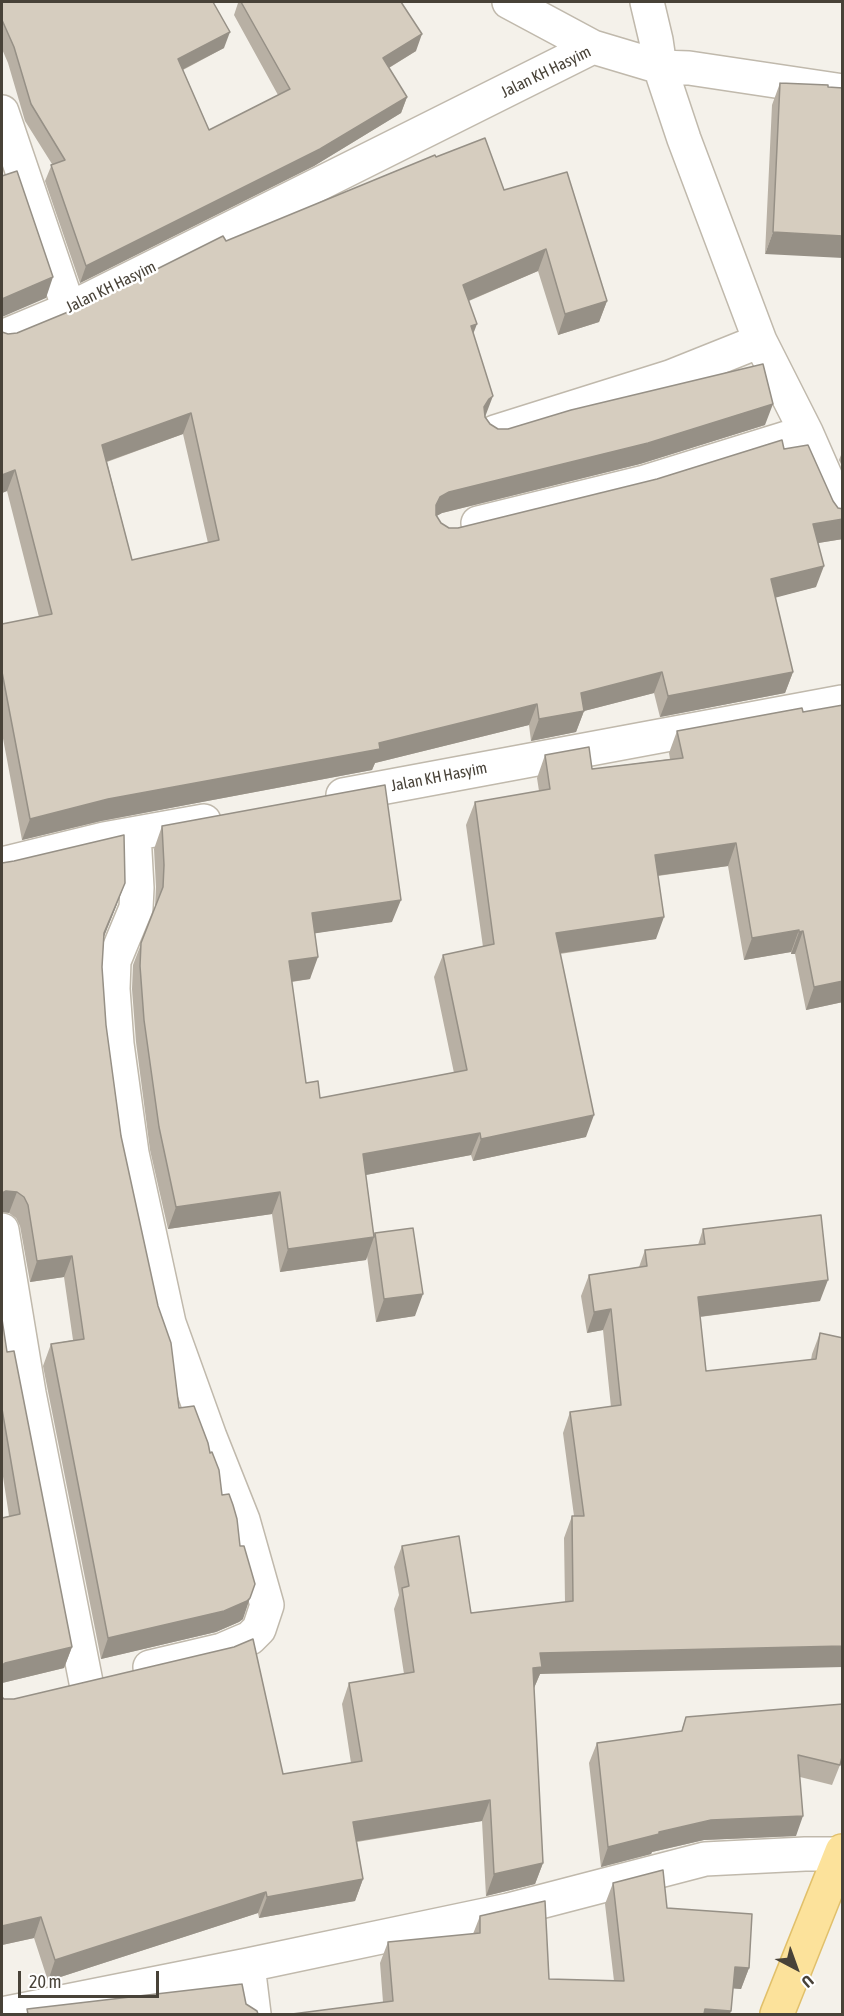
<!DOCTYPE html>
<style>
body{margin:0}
#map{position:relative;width:844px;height:2016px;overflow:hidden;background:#f4f1ea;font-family:"Asap Condensed",sans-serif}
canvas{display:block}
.frame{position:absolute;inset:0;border:3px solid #484238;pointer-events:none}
.north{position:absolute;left:766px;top:1938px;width:60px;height:60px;-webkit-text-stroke:4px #fff;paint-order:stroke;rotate:139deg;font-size:16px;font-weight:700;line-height:24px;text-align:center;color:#484238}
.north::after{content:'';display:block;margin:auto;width:21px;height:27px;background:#484238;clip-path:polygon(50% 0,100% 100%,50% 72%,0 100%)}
.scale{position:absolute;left:18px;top:1971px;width:141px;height:27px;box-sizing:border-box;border:3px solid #484238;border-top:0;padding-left:8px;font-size:18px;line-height:21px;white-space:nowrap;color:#484238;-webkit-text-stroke:4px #fff;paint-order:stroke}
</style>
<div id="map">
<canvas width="844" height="2016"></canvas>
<div class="frame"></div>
<div class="north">U</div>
<div class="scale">20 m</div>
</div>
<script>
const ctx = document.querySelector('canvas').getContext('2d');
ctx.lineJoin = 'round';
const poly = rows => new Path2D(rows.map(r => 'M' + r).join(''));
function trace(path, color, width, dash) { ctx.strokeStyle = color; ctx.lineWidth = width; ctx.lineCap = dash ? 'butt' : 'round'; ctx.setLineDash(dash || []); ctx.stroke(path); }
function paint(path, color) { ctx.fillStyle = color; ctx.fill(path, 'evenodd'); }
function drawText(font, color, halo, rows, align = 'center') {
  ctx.font = font + ' "Asap Condensed",sans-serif'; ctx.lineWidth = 5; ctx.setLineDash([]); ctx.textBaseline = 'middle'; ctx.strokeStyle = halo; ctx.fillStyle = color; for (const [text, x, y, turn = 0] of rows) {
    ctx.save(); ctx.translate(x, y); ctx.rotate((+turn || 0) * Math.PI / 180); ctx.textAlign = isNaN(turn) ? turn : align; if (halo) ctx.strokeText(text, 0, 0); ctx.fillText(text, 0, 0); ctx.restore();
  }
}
const minor = poly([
 [509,2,593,47],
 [647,2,656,40,660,67,689,68,842,91],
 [2,112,69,309],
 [2,337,69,309,593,47,660,67,684,139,760,341,806,432,842,514],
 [495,432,670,377,760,341],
 [478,523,645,482,806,432],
 [343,795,842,702],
 [134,834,137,888,136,908,114,961,113,989,117,1044,132,1153,169,1323,210,1437,243,1520,267,1605,259,1629,250,1638,222,1650,150,1667],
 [2,864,104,839,204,821],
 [2,1230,29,1393,86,1682],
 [248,1965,254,2014],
 [2,2014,248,1965,509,1910,705,1859,805,1854,842,1854]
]);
const primary = poly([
 [777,2014,842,1851]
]);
const wall = poly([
 [2,2,224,48,183,70,209,130,278,95,234,15,238,3,238,2,401,2,416,51,389,68,407,97,401,113,314,166,80,283,45,181,52,164,25,121,8,63,2,49],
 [780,83,828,85,765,254,772,105],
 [436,157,504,190,607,301,599,322,558,335,538,271,469,301,485,416,490,424,498,429,765,425,640,464,442,513,436,516,441,523,449,528,458,528,784,449,838,508,843,509,843,539,818,543,816,587,775,597,793,672,785,693,660,717,654,693,584,711,576,732,531,741,529,725,375,763,372,770,101,821,22,840,2,733,2,624,39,617,7,491,2,493,2,332,8,334,17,333,85,305,226,241],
 [183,434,208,543,132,560,107,462],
 [843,450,843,468,839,460],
 [802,708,843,1002,806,1010,795,954,791,954,791,952,744,960,728,866,658,876,656,939,560,954,586,1137,473,1161,471,1155,366,1175,374,1237,375,1233,415,1316,376,1322,367,1256,366,1260,280,1272,272,1214,168,1229,150,1150,136,1042,132,989,133,965,155,907,156,887,154,849,162,826,392,922,315,933,310,979,292,982,306,1083,320,1098,454,1073,434,977,443,955,483,947,466,825,475,802,539,791,537,778,545,755,592,769,670,759,669,753,677,731],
 [2,863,117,904,104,936,102,967,106,1025,121,1136,179,1408,210,1453,222,1495,243,1619,239,1622,216,1632,101,1659,43,1366,51,1344,73,1340,64,1277,30,1282,20,1226,16,1218,9,1213],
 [703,1229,820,1301,700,1317,706,1371,811,1360,812,1354,820,1333,843,1338,540,1674,534,1688,543,1863,535,1884,486,1896,482,1821,357,1842,363,1879,355,1901,259,1918,258,1913,48,1981,34,1938,2,1945,2,1697,4,1699,283,1774,351,1763,342,1704,349,1683,404,1674,394,1609,399,1595,394,1567,402,1546,471,1613,565,1602,564,1538,572,1516,574,1516,563,1433,570,1412,611,1407,603,1330,587,1333,581,1296,589,1275,639,1267,645,1250,698,1245],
 [2,1319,7,1352,72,1647,64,1668,2,1683,2,1518,9,1516,2,1470],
 [686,1717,840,1765,832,1785,800,1777,796,1836,704,1840,652,1852,651,1854,601,1867,589,1763,597,1743,681,1732],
 [613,1883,667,1908,749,1968,741,1989,733,1988,383,2002,380,1963,388,1942,473,1934,480,1916,549,1979,614,1981,605,1904]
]);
const shadedWall = poly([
 [230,32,224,48,172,75,178,59],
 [422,34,416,51,377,75,383,58],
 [407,97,401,113,314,166,80,283,86,266],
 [773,232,843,236,843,258,765,254],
 [546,249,538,271,456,306,463,285],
 [53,277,46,298,2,317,2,299],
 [607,301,599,322,558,335,565,314],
 [477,324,469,345,471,326],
 [493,396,485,417,484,407,489,399],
 [773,404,765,425,640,464,442,513,433,518,436,505,440,497,449,492],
 [191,413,183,434,94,466,102,445],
 [15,470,7,491,2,493,2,475],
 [843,519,843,539,806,545,813,524],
 [824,566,816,587,763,601,771,579],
 [662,672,654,693,584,711,576,732,531,741,539,719,581,693],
 [793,672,785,693,660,717,668,696],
 [537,704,529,725,375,763,372,770,101,821,22,840,30,819,108,799,379,743],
 [736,843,728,866,647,877,655,855],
 [125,883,117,904,97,954,104,933],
 [401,900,392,922,304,935,312,913],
 [664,917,656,939,548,955,556,933],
 [799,930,791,952,744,960,752,938],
 [803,931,795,954,791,954,799,932],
 [318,957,310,979,281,983,289,961],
 [843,981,843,1002,806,1010,814,987],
 [594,1115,586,1137,473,1161,481,1139],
 [480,1133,471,1155,355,1177,363,1154],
 [6,1191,17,1192,9,1213,2,1212,2,1193],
 [280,1192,272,1214,168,1229,176,1207],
 [374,1237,366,1260,280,1272,288,1249],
 [72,1256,64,1277,30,1282,37,1261],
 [828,1280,820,1301,690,1318,698,1297],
 [423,1294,415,1316,376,1322,384,1299],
 [611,1309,603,1330,587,1333,594,1312],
 [250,1598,243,1619,239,1622,216,1632,101,1659,108,1638],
 [843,1646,843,1667,540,1674,534,1688,533,1668,540,1653],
 [72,1647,64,1668,2,1683,2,1665,5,1663],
 [490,1800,482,1821,346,1843,353,1822],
 [803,1816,796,1836,704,1840,652,1852,651,1854,601,1867,608,1847,659,1832,711,1820],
 [543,1863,535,1884,486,1896,494,1874],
 [363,1879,355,1901,259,1918,267,1897],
 [266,1892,258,1913,48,1981,55,1960],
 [41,1917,34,1938,2,1945,2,1926],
 [735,1967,749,1968,741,1989,727,1988],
 [705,2009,731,2011,730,2014,703,2014]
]);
const building = poly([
 [2,2,213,2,230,32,178,59,209,130,290,89,241,2,401,2,422,34,383,58,407,97,320,149,86,266,51,165,65,160,31,104,14,47,2,20,2,2],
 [780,83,828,85,828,87,843,88,843,236,773,232,780,83],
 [485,138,504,190,567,172,607,301,565,314,546,249,463,285,477,324,471,326,493,396,489,399,484,407,485,417,490,424,498,429,508,429,571,410,763,364,773,404,648,443,449,492,440,497,436,505,436,515,441,523,449,528,458,528,657,479,782,440,784,449,808,445,833,501,838,508,843,509,843,519,813,524,824,566,771,579,793,672,668,696,662,672,581,693,584,711,539,719,537,704,379,743,380,749,108,799,30,819,2,672,2,624,52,614,15,470,2,475,2,332,8,334,17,333,85,305,223,236,226,241,435,155,436,157,485,138],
 [191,413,219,540,132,560,102,445,191,413],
 [17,171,53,277,2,299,2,176,17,171],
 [843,705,843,981,814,987,803,931,799,932,799,930,752,938,736,843,655,855,664,917,556,933,594,1115,481,1139,480,1133,363,1154,374,1237,288,1249,280,1192,176,1207,159,1127,144,1020,140,966,141,943,163,887,164,865,162,826,385,785,401,900,312,913,318,957,289,961,306,1083,318,1081,320,1098,467,1070,443,955,494,944,475,802,550,789,545,755,589,747,592,769,683,758,677,731,802,708,803,712,843,705],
 [124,835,125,883,104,933,102,967,106,1025,121,1136,158,1306,171,1343,179,1408,194,1406,208,1443,210,1453,212,1452,219,1470,222,1495,229,1494,233,1505,237,1519,240,1546,244,1546,255,1584,250,1598,247,1601,224,1611,108,1638,51,1344,84,1339,72,1256,37,1261,28,1205,24,1197,17,1192,6,1191,2,1193,2,863,14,861,124,835],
 [821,1215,828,1280,698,1297,706,1371,816,1359,820,1333,843,1338,843,1646,540,1653,542,1667,533,1668,543,1863,494,1874,490,1800,353,1822,363,1879,267,1897,266,1892,55,1960,41,1917,2,1926,2,1697,4,1699,14,1699,234,1647,253,1639,283,1774,362,1761,349,1683,414,1672,402,1588,409,1586,402,1546,459,1536,471,1613,573,1601,572,1516,584,1516,570,1412,621,1405,611,1309,594,1312,589,1275,647,1266,645,1250,705,1244,703,1229,821,1215],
 [413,1228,423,1294,384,1299,375,1233,413,1228],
 [2,1319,7,1352,14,1351,72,1647,5,1663,2,1665,2,1518,20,1514,2,1409,2,1319],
 [843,1704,843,1753,840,1765,798,1755,803,1816,711,1820,659,1832,659,1834,608,1847,597,1743,682,1731,686,1717,843,1704],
 [663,1870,667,1908,752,1914,749,1968,735,1967,731,2011,705,2009,704,2014,292,2014,393,2001,388,1942,480,1933,480,1916,545,1901,549,1979,624,1981,613,1883,663,1870],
 [242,1984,246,2004,257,2011,258,2014,23,2014,28,2014,27,2009,242,1984]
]);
const streetNames = [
 ["Jalan KH Hasyim",546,72,-26],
 ["Jalan KH Hasyim",111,287,-26],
 ["Jalan KH Hasyim",439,777,-11]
];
trace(minor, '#c0b9ac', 36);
trace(primary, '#e1c06b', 36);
trace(minor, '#fff', 33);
trace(primary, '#fce29b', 33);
paint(wall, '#b8b0a4');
paint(shadedWall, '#969086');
paint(building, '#d6cdbf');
trace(building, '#969086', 1.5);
drawText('16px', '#484238', '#fff', streetNames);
</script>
